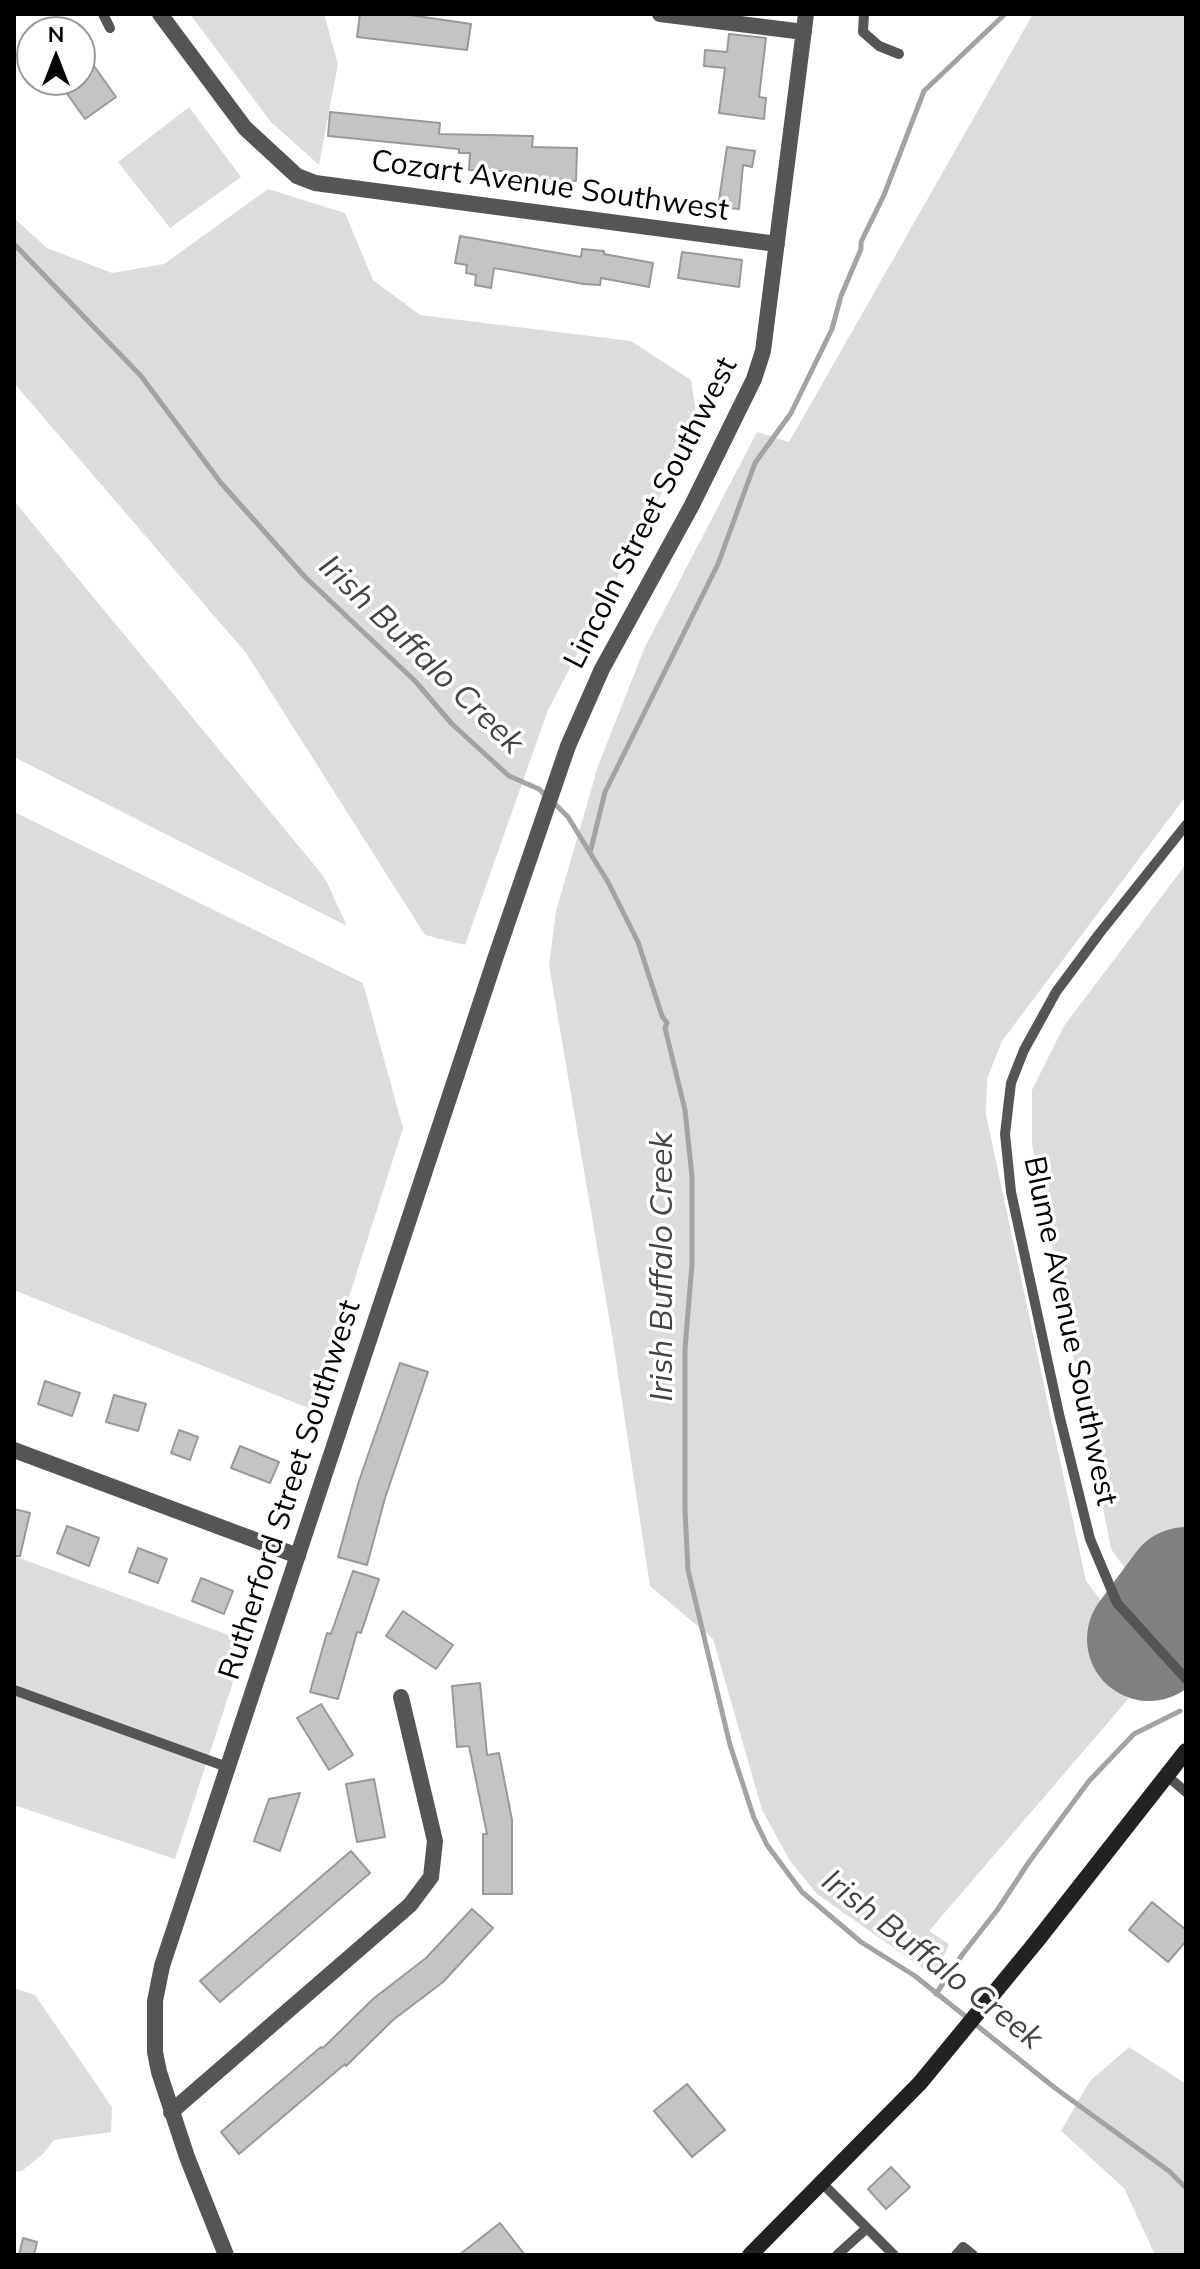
<!DOCTYPE html>
<style>
body{margin:0}
#map{position:relative;width:1200px;height:2269px;overflow:hidden;background:#fff;font-family:Mulish,sans-serif}
canvas{display:block}
.frame{position:absolute;inset:0;border:16px solid #000;pointer-events:none}
.north{position:absolute;left:16px;top:16px;width:80px;height:80px;box-sizing:border-box;background:#fff;border:2px solid #999;border-radius:50%;rotate:0deg;font-size:22px;font-weight:700;line-height:32px;text-align:center;color:#000}
.north::after{content:'';display:block;margin:auto;width:28px;height:36px;background:#000;clip-path:polygon(50% 0,100% 100%,50% 72%,0 100%)}
</style>
<div id="map">
<canvas width="1200" height="2269"></canvas>
<div class="frame"></div>
<div class="north">N</div>
</div>
<script>
const ctx = document.querySelector('canvas').getContext('2d');
ctx.lineJoin = 'round';
function paint(path, color) { ctx.fillStyle = color; ctx.fill(path, 'evenodd'); }
const poly = rows => new Path2D(rows.map(r => 'M' + r).join(''));
function trace(path, color, width, dash) { ctx.strokeStyle = color; ctx.lineWidth = width; ctx.lineCap = dash ? 'butt' : 'round'; ctx.setLineDash(dash || []); ctx.stroke(path); }
function drawText(font, color, halo, rows, align = 'center') {
  ctx.font = font + ' Mulish,sans-serif'; ctx.lineWidth = 7; ctx.setLineDash([]); ctx.textBaseline = 'middle'; ctx.strokeStyle = halo; ctx.fillStyle = color; for (const [text, x, y, turn = 0] of rows) {
    ctx.save(); ctx.translate(x, y); ctx.rotate((+turn || 0) * Math.PI / 180); ctx.textAlign = isNaN(turn) ? turn : align; if (halo) ctx.strokeText(text, 0, 0); ctx.fillText(text, 0, 0); ctx.restore();
  }
}
const green = poly([
 [190,14,324,14,338,64,319,165,271,122],
 [1033,14,1186,14,1186,796,1002,1041,987,1079,986,1115,1086,1581,1154,1669,929,1931,949,1944,935,1977,817,1894,790,1861,762,1810,713,1639,650,1586,612,1335,549,965,556,911,599,763,645,647,757,432,789,442],
 [189,107,241,177,170,228,118,162],
 [268,189,345,213,373,280,420,315,631,341,691,380,698,424,548,710,465,945,425,935,246,653,14,383,14,218,47,248,112,273,164,264],
 [14,501,325,878,347,926,14,757],
 [14,812,363,983,403,1128,313,1410,14,1290],
 [1186,864,1186,1543,1146,1598,1111,1549,1032,1144,1032,1090,1064,1026],
 [14,1556,234,1637,234,1679,175,1859,14,1805],
 [14,1988,35,1995,112,2107,111,2132,54,2140,43,2154,22,2171,14,2172],
 [1129,2047,1186,2084,1186,2255,1155,2255,1124,2188,1061,2131,1090,2081]
]);
const stream = poly([
 [14,244,141,376,221,483,305,577,415,681,452,724,509,776,539,789,546,796],
 [553,802,568,817,608,882,638,942,662,1016,667,1023,665,1028,685,1110,692,1177,692,1264,685,1349,685,1510,688,1570,730,1745,754,1818,767,1845,802,1892,861,1942,915,1976,1055,2088,1169,2171,1186,2188],
 [590,853,605,792,718,564,755,463,791,413,832,329,841,296,861,249,861,242,884,195,924,91,1005,14],
 [936,1994,962,1955,998,1909,1029,1862,1089,1781,1134,1734,1180,1711]
]);
const runway = poly([
 [1149,1639,1186,1589]
]);
const building = poly([
 [360,14,403,14,471,24,467,50,357,37,360,14],
 [729,34,766,38,759,97,766,98,764,119,719,113,725,68,704,66,705,50,727,52,729,34],
 [94,66,116,97,85,119,63,88,75,80,80,80,80,76,94,66],
 [330,112,440,123,439,134,533,136,532,147,577,148,576,181,504,175,504,171,469,170,470,153,459,153,459,149,328,136,330,112],
 [727,147,755,151,752,167,743,165,739,209,718,207,727,147],
 [460,236,581,257,582,249,604,251,604,254,653,263,649,287,601,278,600,285,584,284,494,268,491,288,475,285,476,275,466,273,467,265,455,263,460,236],
 [682,252,742,260,739,287,678,278,682,252],
 [400,1363,428,1372,385,1498,367,1565,338,1557,359,1481,400,1363],
 [45,1381,80,1393,72,1416,38,1404,45,1381],
 [114,1395,146,1404,138,1431,106,1422,114,1395],
 [179,1430,198,1437,190,1460,171,1453,179,1430],
 [240,1446,279,1462,270,1483,231,1468,240,1446],
 [14,1509,30,1513,20,1556,14,1556,14,1509],
 [67,1526,99,1538,89,1566,57,1553,67,1526],
 [138,1548,167,1559,158,1583,129,1572,138,1548],
 [353,1571,379,1579,361,1633,357,1632,338,1699,310,1692,327,1633,331,1634,353,1571],
 [201,1578,233,1591,224,1614,192,1601,201,1578],
 [403,1611,453,1645,436,1669,386,1636,403,1611],
 [480,1683,487,1755,499,1753,512,1820,512,1894,483,1894,483,1834,487,1834,469,1746,457,1747,452,1686,480,1683],
 [321,1704,353,1755,329,1770,297,1718,321,1704],
 [374,1779,385,1837,357,1842,346,1784,374,1779],
 [300,1793,280,1851,254,1841,269,1799,300,1793],
 [351,1851,370,1873,220,2002,200,1981,351,1851],
 [1152,1902,1186,1930,1186,1941,1168,1962,1129,1930,1152,1902],
 [472,1909,493,1928,443,1982,393,2020,346,2066,345,2064,239,2154,221,2132,321,2047,323,2048,373,1999,426,1958,472,1909],
 [687,2084,725,2130,692,2157,654,2111,687,2084],
 [891,2167,910,2187,886,2209,868,2189,891,2167],
 [500,2223,525,2255,459,2255,500,2223],
 [23,2238,37,2242,34,2255,19,2255,23,2238]
]);
const lane = poly([
 [103,14,110,28],
 [864,14,863,32,879,46,899,54],
 [1186,825,1099,934,1056,992,1024,1050,1011,1083,1005,1134,1011,1192,1059,1414,1090,1539,1117,1603,1186,1679],
 [14,1690,227,1767],
 [1166,1775,1186,1792],
 [821,2182,894,2255],
 [837,2255,867,2228],
 [956,2255,963,2247,973,2255]
]);
const street = poly([
 [160,14,245,128,297,176,315,183,777,244],
 [660,14,804,32],
 [14,1450,298,1556],
 [171,2112,410,1905,431,1877,435,1841,401,1697],
 [226,2255,187,2157,159,2072,155,2052,155,2001,162,1966,495,959,568,746,602,669,692,505,754,379,763,351,806,14]
]);
const secondary = poly([
 [750,2255,920,2083,1036,1942,1186,1751]
]);
const streetNames = [
 ["Cozart Avenue Southwest",550,186,8],
 ["Lincoln Street Southwest",651,513,-63],
 ["Blume Avenue Southwest",1070,1331,78],
 ["Rutherford Street Southwest",290,1490,-72]
];
const waterNames = [
 ["Irish Buffalo Creek",421,655,44],
 ["Irish Buffalo Creek",662,1267,-90],
 ["Irish Buffalo Creek",932,1960,38]
];
paint(green, '#dcdcdc');
trace(stream, '#a3a3a3', 5);
trace(runway, '#808080', 124);
paint(building, '#c4c4c4');
trace(building, '#999', 2);
trace(lane, '#555', 10);
trace(street, '#555', 16);
trace(secondary, '#222', 16);
drawText('30px', '#000', '#fff', streetNames);
drawText('italic 32px', '#444', '#fff', waterNames);
</script>
